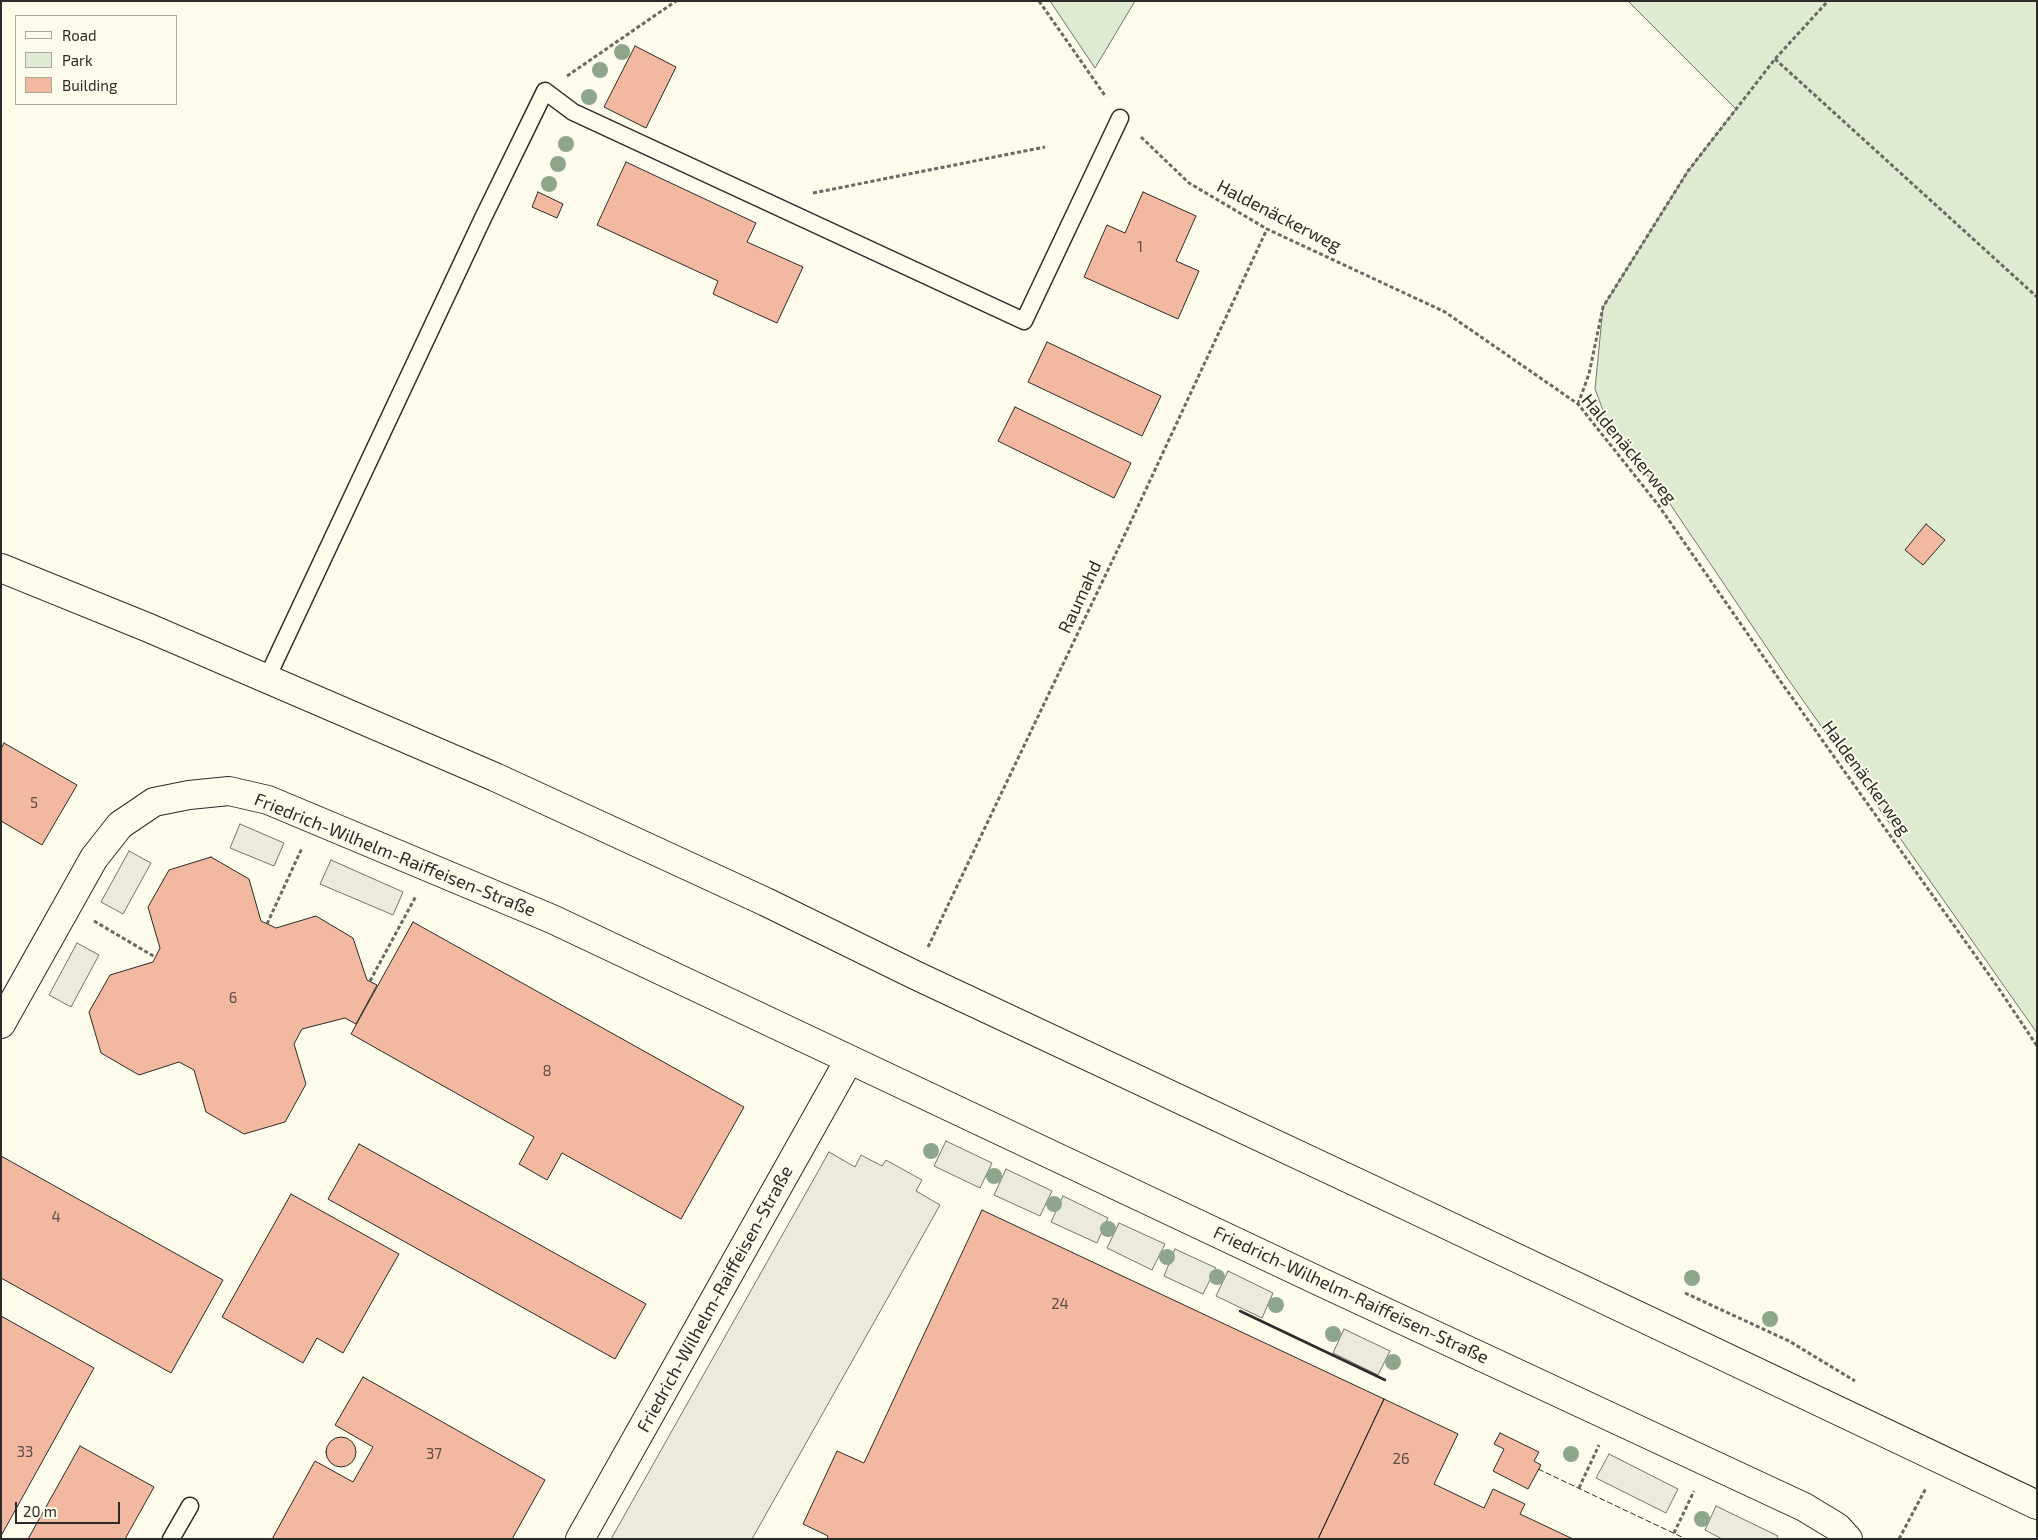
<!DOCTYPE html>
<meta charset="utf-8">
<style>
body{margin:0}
#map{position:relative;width:2038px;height:1540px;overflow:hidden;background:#fdfbea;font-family:"Exo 2",sans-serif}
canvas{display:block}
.frame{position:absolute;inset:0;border:2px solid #2b2b2b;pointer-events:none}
.legend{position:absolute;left:15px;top:15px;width:162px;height:90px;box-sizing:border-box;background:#fdfbea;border:1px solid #a9a89e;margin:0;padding:6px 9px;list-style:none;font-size:15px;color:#2b2b2b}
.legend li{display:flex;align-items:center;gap:10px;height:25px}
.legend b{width:25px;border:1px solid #a9a89e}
.scale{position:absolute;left:15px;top:1502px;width:105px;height:22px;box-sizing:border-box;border:2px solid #2b2b2b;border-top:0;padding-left:6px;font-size:15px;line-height:18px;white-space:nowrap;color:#2b2b2b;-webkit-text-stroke:4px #fdfbea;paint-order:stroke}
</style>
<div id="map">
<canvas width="2038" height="1540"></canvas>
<div class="frame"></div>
<ul class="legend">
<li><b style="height:6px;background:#fdfbea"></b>Road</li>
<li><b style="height:14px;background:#deebd1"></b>Park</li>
<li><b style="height:14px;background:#f2b8a0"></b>Building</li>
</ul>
<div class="scale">20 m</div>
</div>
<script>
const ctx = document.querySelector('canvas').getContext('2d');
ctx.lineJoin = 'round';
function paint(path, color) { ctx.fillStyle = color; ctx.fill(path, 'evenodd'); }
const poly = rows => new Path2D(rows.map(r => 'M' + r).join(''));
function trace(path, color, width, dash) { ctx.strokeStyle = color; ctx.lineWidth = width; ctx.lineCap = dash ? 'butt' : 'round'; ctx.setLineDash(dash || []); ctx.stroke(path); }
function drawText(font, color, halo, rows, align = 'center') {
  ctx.font = font + ' "Exo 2",sans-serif'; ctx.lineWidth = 4; ctx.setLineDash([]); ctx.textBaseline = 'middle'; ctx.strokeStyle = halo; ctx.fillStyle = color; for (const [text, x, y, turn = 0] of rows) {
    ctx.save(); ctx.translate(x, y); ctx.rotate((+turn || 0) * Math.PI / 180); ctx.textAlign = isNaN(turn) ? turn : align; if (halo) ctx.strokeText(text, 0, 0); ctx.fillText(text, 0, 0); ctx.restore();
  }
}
const green = poly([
 [1050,1,1135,1,1095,68,1050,1],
 [1628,1,2037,1,2037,1033,1788,679,1668,501,1610,429,1595,389,1603,307,1688,171,1736,109,1628,1]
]);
const parking = poly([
 [240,824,284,843,274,866,230,848,240,824],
 [129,851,151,863,123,914,101,902,129,851],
 [331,860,403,892,393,915,320,884,331,860],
 [77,943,99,955,71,1007,49,995,77,943],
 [946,1141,992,1163,980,1188,934,1166,946,1141],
 [829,1152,855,1167,861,1155,882,1166,886,1160,922,1180,916,1191,940,1205,752,1539,611,1539,829,1152],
 [1006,1169,1052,1191,1040,1216,994,1195,1006,1169],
 [1063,1196,1108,1218,1097,1243,1051,1222,1063,1196],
 [1119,1223,1165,1244,1152,1270,1107,1248,1119,1223],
 [1175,1249,1216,1268,1203,1294,1164,1276,1175,1249],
 [1228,1271,1273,1293,1262,1318,1216,1296,1228,1271],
 [1344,1329,1390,1351,1378,1375,1333,1353,1344,1329],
 [1609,1454,1678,1489,1666,1513,1596,1478,1609,1454],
 [1716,1506,1778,1536,1776,1539,1722,1539,1705,1530,1716,1506]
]);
const building = poly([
 [635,46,676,67,646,128,604,107,635,46],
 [626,162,756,223,747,242,803,267,777,323,713,294,718,281,597,225,626,162],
 [538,192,563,204,557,218,532,207,538,192],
 [1143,192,1196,216,1176,261,1199,271,1178,319,1084,277,1107,225,1125,233,1143,192],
 [1047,342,1161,396,1142,436,1028,382,1047,342],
 [1015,407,1131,463,1114,498,998,441,1015,407],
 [1926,524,1945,540,1923,565,1905,550,1926,524],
 [4,743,77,785,42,845,1,821,1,749,4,743],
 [211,857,249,879,261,921,276,928,316,916,353,938,367,980,377,985,356,1024,345,1018,302,1029,294,1044,306,1084,285,1122,244,1134,206,1112,194,1070,179,1062,139,1075,101,1053,89,1012,110,975,153,962,160,948,148,907,169,870,211,857],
 [413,922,744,1107,681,1219,562,1153,547,1180,519,1164,534,1137,351,1034,413,922],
 [359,1144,646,1304,615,1359,328,1199,359,1144],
 [1,1156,223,1280,171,1373,1,1278,1,1156],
 [291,1194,399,1254,343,1353,317,1338,303,1363,222,1317,291,1194],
 [982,1210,1384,1399,1318,1539,827,1539,828,1536,803,1524,837,1451,864,1463,982,1210],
 [1,1316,94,1368,1,1536,1,1316],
 [363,1377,545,1480,512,1539,272,1539,315,1461,353,1482,373,1447,335,1425,363,1377],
 [1384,1399,1458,1434,1434,1484,1484,1508,1493,1489,1525,1504,1520,1514,1573,1539,1318,1539,1384,1399],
 [1500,1433,1539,1452,1534,1461,1541,1465,1528,1489,1493,1471,1504,1449,1494,1444,1500,1433],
 '326 1452a15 15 0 1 1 30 0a15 15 0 1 1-30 0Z',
 [80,1446,154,1487,125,1539,28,1539,80,1446]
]);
const path = poly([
 [1039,1,1106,97],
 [1775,59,2037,297],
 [567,76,676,1],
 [1141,137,1189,183,1267,229,1445,312,1578,404,1659,506,1781,682,1997,986,2037,1046],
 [813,193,1045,147],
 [1578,404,1589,374,1603,307,1688,171,1775,59,1828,1],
 [94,921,155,957],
 [267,924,302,848],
 [928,947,1127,530,1267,229],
 [370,981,416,896],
 [1685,1293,1789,1341,1855,1381],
 [1579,1488,1599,1445],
 [1674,1533,1694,1491],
 [1899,1539,1926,1488]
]);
const lane = poly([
 [267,678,483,218,545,91,573,112,1024,321,1120,118],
 [171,1539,190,1506]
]);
const street = poly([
 [1,1024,94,858,120,825,154,802,189,795,229,791,268,800,552,919,1323,1283,1804,1507,1837,1527,1848,1539],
 [580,1539,849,1060]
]);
const secondary = poly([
 [1,568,149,628,495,777,766,902,915,975,1405,1205,2037,1505]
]);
const fence = poly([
 [1538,1469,1686,1539]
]);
const wall = poly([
 [1240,1311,1385,1380]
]);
const trees = [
 [622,52],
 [600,70],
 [589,97],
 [566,144],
 [558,164],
 [549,184],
 [931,1151],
 [994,1176],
 [1054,1204],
 [1108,1229],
 [1167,1257],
 [1217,1277],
 [1692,1278],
 [1276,1305],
 [1770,1319],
 [1333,1334],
 [1393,1362],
 [1571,1454],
 [1702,1519]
];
const numberNames = [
 ["1",1140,247],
 ["5",34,803],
 ["6",233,998],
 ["8",547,1071],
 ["4",56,1217],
 ["24",1060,1304],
 ["33",25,1452],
 ["37",434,1454],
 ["26",1401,1459]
];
const streetNames = [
 ["Haldenäckerweg",1279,216,27],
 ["Haldenäckerweg",1629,449,50],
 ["Raumahd",1080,597,-65],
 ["Haldenäckerweg",1866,778,54],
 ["Friedrich-Wilhelm-Raiffeisen-Straße",395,855,22],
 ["Friedrich-Wilhelm-Raiffeisen-Straße",1351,1295,25],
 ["Friedrich-Wilhelm-Raiffeisen-Straße",715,1299,-61]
];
paint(green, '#deebd1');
trace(green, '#74746e', 1);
paint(parking, '#eceadb');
trace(parking, '#74746e', 1);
paint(building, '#f2b8a0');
trace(building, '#2b2b2b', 1);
trace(lane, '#2b2b2b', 19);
trace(street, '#2b2b2b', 30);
trace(secondary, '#2b2b2b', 30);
trace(path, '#6a6964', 3, [4, 2.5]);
trace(lane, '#fdfbea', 16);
trace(street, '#fdfbea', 28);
trace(secondary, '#fdfbea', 28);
trace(fence, '#2b2b2b', 1, [6, 2.5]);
trace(wall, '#2b2b2b', 2.5);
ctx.fillStyle = '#8ea78a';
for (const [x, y] of trees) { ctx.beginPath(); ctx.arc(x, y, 8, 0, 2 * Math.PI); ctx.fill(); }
drawText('15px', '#5d4e48', null, numberNames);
drawText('18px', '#2b2b2b', '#fdfbea', streetNames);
</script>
